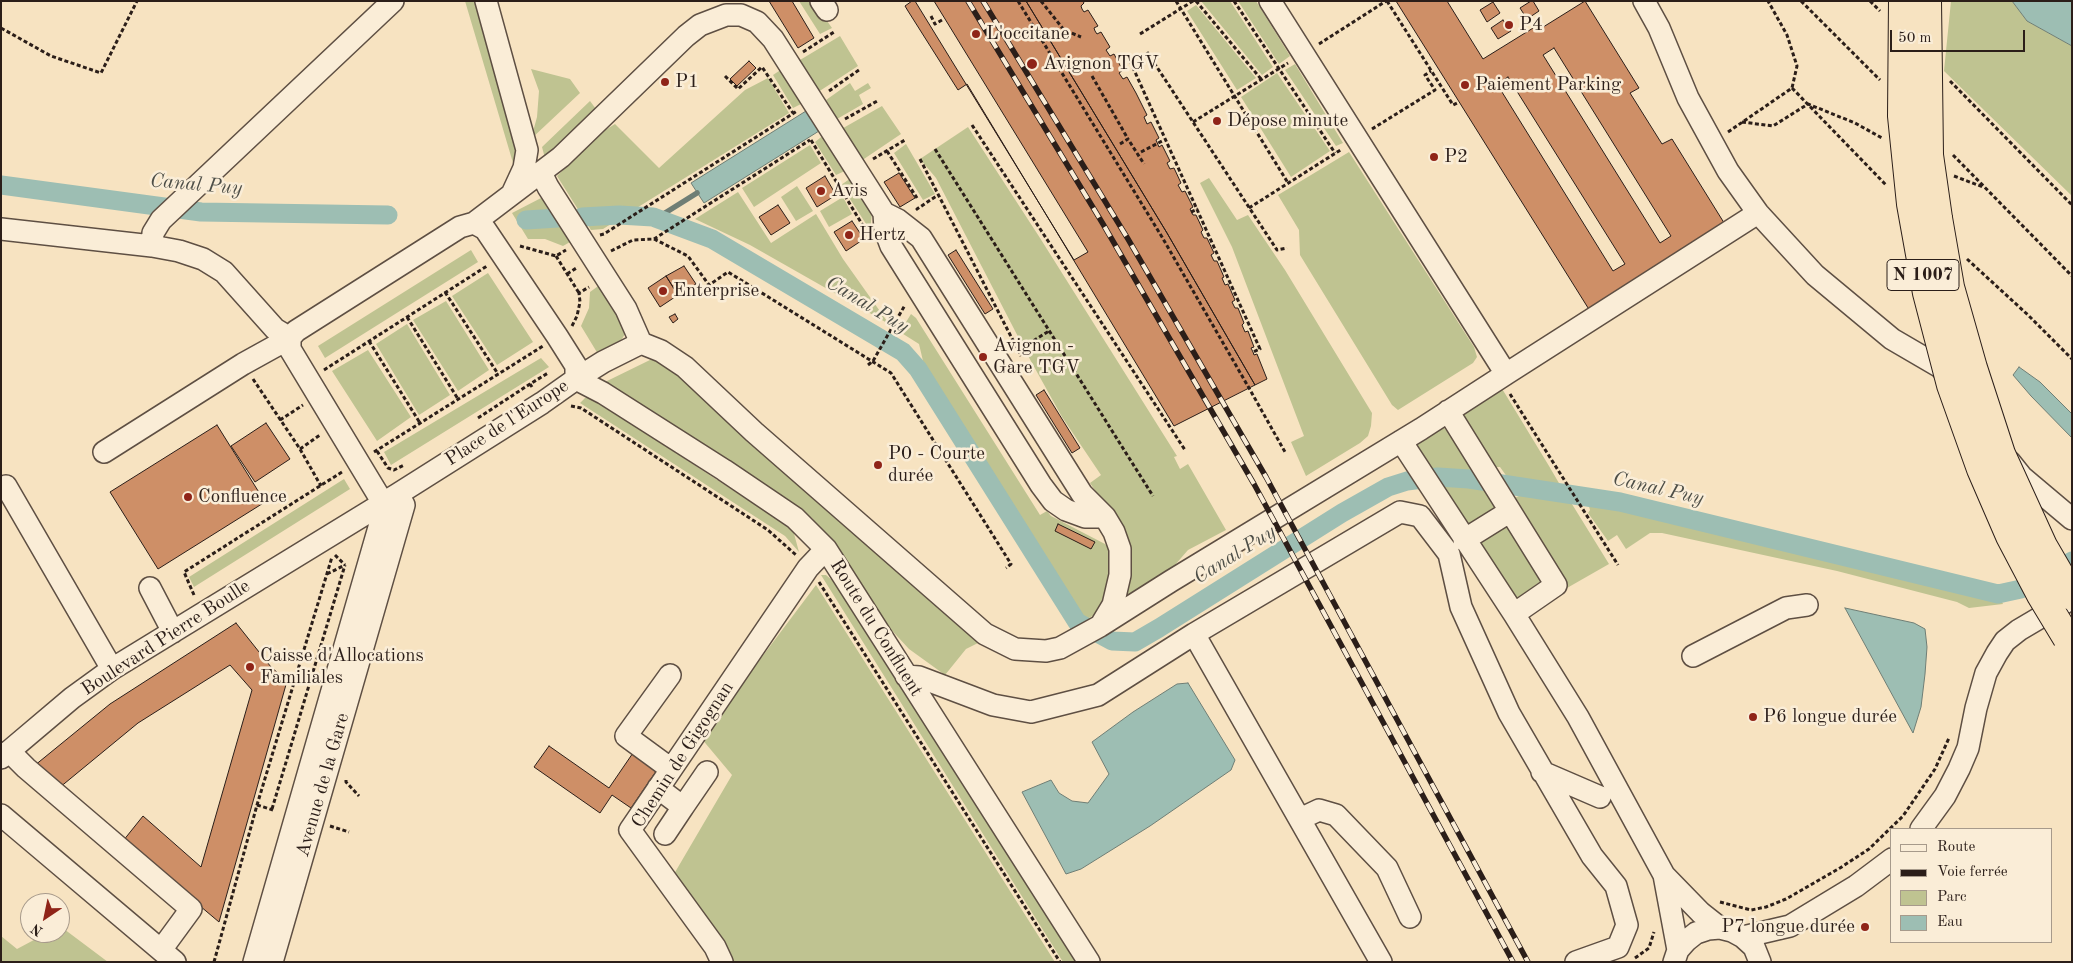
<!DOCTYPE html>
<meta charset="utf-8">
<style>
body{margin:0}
#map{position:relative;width:2073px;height:963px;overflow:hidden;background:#f7e3c1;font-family:"Old Standard TT",serif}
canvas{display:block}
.frame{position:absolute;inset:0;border:2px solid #2b1e19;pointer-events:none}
.legend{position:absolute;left:1890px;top:828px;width:162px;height:115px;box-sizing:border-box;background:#faedd7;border:1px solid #a79a8b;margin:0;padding:6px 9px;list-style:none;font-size:15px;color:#2b1e19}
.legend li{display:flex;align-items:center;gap:10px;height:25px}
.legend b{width:25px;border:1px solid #a79a8b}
.north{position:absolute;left:20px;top:893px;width:50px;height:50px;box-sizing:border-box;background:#faedd7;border:1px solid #a79a8b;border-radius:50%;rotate:214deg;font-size:14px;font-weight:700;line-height:20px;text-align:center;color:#2b1e19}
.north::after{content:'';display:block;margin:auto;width:18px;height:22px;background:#8f2418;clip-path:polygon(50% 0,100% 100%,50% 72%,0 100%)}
.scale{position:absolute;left:1890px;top:30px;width:135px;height:22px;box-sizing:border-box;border:2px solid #2b1e19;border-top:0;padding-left:6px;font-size:15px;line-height:18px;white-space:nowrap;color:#2b1e19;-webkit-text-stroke:4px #faedd7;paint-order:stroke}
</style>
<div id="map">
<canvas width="2073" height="963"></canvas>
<div class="frame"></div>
<ul class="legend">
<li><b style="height:6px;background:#faedd7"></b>Route</li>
<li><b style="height:6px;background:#2b1e19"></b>Voie ferrée</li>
<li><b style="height:14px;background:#bfc391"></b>Parc</li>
<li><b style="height:14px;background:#9dbeb3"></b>Eau</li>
</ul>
<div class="north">N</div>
<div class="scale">50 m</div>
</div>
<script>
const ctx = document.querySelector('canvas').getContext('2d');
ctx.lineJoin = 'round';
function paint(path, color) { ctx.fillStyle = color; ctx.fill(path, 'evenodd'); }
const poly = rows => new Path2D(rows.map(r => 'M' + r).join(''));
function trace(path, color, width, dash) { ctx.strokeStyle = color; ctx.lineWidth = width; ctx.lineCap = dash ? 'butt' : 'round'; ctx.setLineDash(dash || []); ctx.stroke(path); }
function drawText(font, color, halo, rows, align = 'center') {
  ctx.font = font + ' "Old Standard TT",serif'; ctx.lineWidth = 5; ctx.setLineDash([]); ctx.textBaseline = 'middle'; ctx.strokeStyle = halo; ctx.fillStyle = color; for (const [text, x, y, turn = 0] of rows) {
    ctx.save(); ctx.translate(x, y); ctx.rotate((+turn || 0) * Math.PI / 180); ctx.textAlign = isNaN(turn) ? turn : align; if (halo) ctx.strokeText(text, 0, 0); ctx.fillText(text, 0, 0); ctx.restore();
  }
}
const green = poly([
 [465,1,479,1,521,152,516,173],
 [799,1,813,1,832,28,820,34],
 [1201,1,1230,1,1273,67,1262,75],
 [1238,1,1256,1,1290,56,1279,64],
 [1951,1,2012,1,2027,21,2072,46,2072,196,1944,71],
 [1196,5,1256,78,1237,90,1187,11],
 [840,36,858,66,815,94,795,63],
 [1295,64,1343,143,1336,146,1285,70],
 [785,67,805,102,793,108,773,75],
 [531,69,570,79,580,93,531,139,537,117,539,91],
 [1277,73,1330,151,1291,177,1241,97],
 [768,78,789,113,603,229,591,230,557,176,602,132,615,124,659,168,745,90],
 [850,83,855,91,868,83,871,88,859,95,863,104,837,119,826,100],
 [590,101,599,113,546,162,542,147],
 [882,106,901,134,858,163,838,131],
 [968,127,1040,238,1177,456,1174,457,1180,469,1188,464,1226,530,1188,550,1161,581,1112,613,1117,523,1090,483,1101,475,1062,417,1027,354,936,178,920,159],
 [825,134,847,170,836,175,815,142],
 [906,144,935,194,923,200,894,153],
 [810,145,821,163,754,207,742,188],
 [1349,152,1474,347,1477,357,1473,363,1398,410,1392,405,1300,255,1299,230,1278,195],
 [851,178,872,213,870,230,841,185],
 [1209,178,1237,220,1248,215,1285,270,1372,413,1371,426,1368,436,1360,443,1306,476,1291,442,1304,436,1232,247,1200,183],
 [797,186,813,211,796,221,781,197],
 [738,192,771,243,816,214,843,259,889,324,750,245,695,219],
 [543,197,570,242,563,246,545,239,528,239,512,213],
 [843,197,852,214,829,227,820,211],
 [471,250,478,262,325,358,318,346],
 [488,273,533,342,497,365,452,296],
 [601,284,626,332,622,339,616,345,598,354,581,326,589,308,590,292],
 [446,301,489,370,458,391,413,320],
 [911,314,916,318,1040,515,1047,511,1051,516,1105,544,1110,550,1111,575,1099,612,1086,620,923,361,919,344,900,332],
 [407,324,450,395,419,415,376,344],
 [368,350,411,417,377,441,332,371],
 [541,358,549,367,391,465,384,452],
 [652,359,671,368,982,641,966,649,945,675,909,649,885,623,836,549,812,518,605,382],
 [1501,387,1549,466,1563,490,1510,481,1500,467,1493,467,1463,415,1464,410],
 [585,398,591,398,601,404,786,525,793,530,799,552,785,536,580,403],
 [1443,427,1449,433,1473,473,1431,470,1417,450,1416,443],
 [344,479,350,489,194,587,189,577],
 [1439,481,1482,486,1498,509,1467,530],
 [1512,486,1567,496,1609,564,1567,588,1512,499,1519,496],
 [1588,503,2001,600,2003,604,1969,608,1957,602,1837,571,1662,533,1650,533,1626,549,1617,535,1608,541,1588,513,1590,510],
 [1508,525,1541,581,1515,600,1478,541],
 [821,575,826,575,840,587,1077,962,1063,962],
 [816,585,1055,962,734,962,674,874,732,775,701,738],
 [60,926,108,962,1,962,1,936,17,949,47,933,60,933]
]);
const water = poly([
 [2012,1,2072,1,2072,46,2027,21,2012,1],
 [806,111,819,131,704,203,691,183,806,111],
 [2019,367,2040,382,2072,414,2072,438,2031,396,2013,375,2019,367],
 [1845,608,1914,623,1925,629,1927,647,1925,674,1921,707,1913,733,1845,608],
 [1188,683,1235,760,1231,770,1150,826,1081,869,1066,874,1022,792,1051,780,1059,793,1072,801,1088,803,1109,774,1092,742,1133,712,1177,684,1188,683]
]);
const stream = poly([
 [657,218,697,193]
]);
const canal = poly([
 [1,185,201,212,388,215],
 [582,217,619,215,653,217,712,239,903,352,918,369,1077,622,1112,641,1135,642,1159,628,1342,513,1388,487,1407,481,1438,477,1469,479,1620,502,1998,594,2021,589,2072,561],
 [526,220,558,218]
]);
const building = poly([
 [769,1,792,1,814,38,798,48,769,1],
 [912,1,1026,1,1167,233,1255,385,1174,426,967,84,958,90,908,11,905,6,912,1],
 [915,1,934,1,1088,252,1074,260,915,1],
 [1026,1,1083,1,1084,3,1081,6,1082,9,1084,12,1088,10,1098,26,1094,28,1095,31,1097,34,1101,32,1110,47,1106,50,1110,56,1114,54,1121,67,1123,70,1119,73,1123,79,1127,77,1136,93,1147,115,1144,117,1147,124,1151,122,1159,138,1156,140,1159,147,1162,145,1170,161,1167,163,1170,169,1174,168,1181,183,1178,185,1182,192,1185,191,1193,207,1190,209,1193,215,1196,215,1203,230,1201,232,1204,238,1207,238,1214,253,1211,255,1214,261,1217,261,1224,277,1222,278,1225,285,1228,284,1235,300,1232,302,1235,308,1238,308,1244,323,1242,325,1245,332,1248,331,1254,347,1251,348,1253,352,1254,355,1257,354,1267,379,1255,385,1167,233,1026,1],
 [1396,1,1447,1,1483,59,1538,25,1540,29,1585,1,1639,88,1630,93,1662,144,1672,139,1726,226,1590,311,1396,1],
 [1554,48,1671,236,1660,243,1543,55,1554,48],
 [1508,77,1625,264,1613,271,1497,84,1508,77],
 [1531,1,1533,1,1539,11,1527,19,1520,8,1531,1],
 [1493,2,1500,13,1487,22,1480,10,1493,2],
 [1503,20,1511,31,1498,39,1491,28,1503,20],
 [749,61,756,68,737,86,730,79,749,61],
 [899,173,915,198,900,207,884,182,899,173],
 [825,176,836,195,817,207,806,188,825,176],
 [778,205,790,223,771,235,759,217,778,205],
 [852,221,864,239,846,251,834,232,852,221],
 [956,250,993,309,985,314,948,255,956,250],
 [684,266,696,284,678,295,666,276,684,266],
 [666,276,678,295,660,307,648,288,666,276],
 [675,314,678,319,673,323,669,317,675,314],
 [1044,390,1080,448,1072,453,1036,395,1044,390],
 [266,423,290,459,255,482,231,446,266,423],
 [217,425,265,502,158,569,110,492,217,425],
 [1058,524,1095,542,1091,549,1055,531,1058,524],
 [236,623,271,667,287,681,219,922,123,841,143,816,201,867,252,690,230,665,138,723,59,788,34,766,110,704,236,623],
 [549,746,609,788,635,750,659,767,631,808,612,795,600,813,534,767,549,746]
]);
const path = poly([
 [1018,1,1162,237,1249,388,1285,452],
 [1041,1,1064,30,1081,37],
 [1176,1,1288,183],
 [1196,1,1261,79],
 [1234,1,1335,153],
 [1387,1,1453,105,1459,102],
 [1801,1,1880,80],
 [1870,1,1880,11],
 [931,16,935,24,942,20],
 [1,28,51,56,101,73,137,1],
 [1140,34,1193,1],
 [1319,44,1386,1],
 [803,52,834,32],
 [1147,52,1277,250,1287,248],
 [1130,61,1260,349,1253,352],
 [725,76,738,89,762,67,793,113],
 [1092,76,1128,139],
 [1950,81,2072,205],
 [1792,88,1887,186],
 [829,91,859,70],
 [845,119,879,100],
 [1193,122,1288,63],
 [1742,122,1773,126,1808,104,1855,123,1882,138],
 [972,125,1185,450],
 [1372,129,1435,90,1425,75,1431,71],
 [1728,132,1792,88,1797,66,1787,35,1768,1],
 [811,140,865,229],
 [1120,144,1128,139,1144,164],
 [935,149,1153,496],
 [887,151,917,198],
 [1141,152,1166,139],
 [1953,155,2072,276],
 [873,159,905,140],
 [920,159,1021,356],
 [1954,176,1983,187],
 [1249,208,1342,149],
 [918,210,917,209,938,195],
 [1191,212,1198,209],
 [600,235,604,234,797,111],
 [654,239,688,256,709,285,728,272,891,373,1011,564,1006,568],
 [520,246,556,256,566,250],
 [611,251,633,240,654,239,810,140],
 [556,256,579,293],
 [1967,259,2028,315,2072,359],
 [567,274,578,267],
 [445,292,498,374],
 [407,317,458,399],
 [572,326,577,316,580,302,579,293,589,287],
 [369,341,420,423],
 [1017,351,1049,331],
 [868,365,873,361,905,305],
 [324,370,487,266],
 [253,379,300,449,321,486],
 [532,387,530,384,548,373],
 [1510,394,1618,565],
 [571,406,581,408,768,530,796,555],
 [478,418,530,384],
 [280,420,303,405],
 [300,449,320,435],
 [377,451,388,468,394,470,404,465],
 [374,452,543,346],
 [335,555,345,565],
 [327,574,345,565],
 [819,582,1060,962],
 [194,595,184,572,342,472],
 [346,780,346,782,359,796],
 [257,805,273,810],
 [272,809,345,565],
 [330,826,349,832],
 [1720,902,1751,910,1766,907,1786,899,1840,868,1869,849,1903,816,1935,769,1949,738],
 [1635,958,1649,948,1654,932],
 [214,962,257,805,332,557]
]);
const minor = poly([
 [486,1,527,150,524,168,512,194],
 [821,1,827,10],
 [1644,1,1659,28,1688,98,1728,171,1758,213,1815,275,1892,339,1940,367,1953,380],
 [541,173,548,187,626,309,641,343],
 [884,213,898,220,921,238,1082,494,1105,517,1114,532,1120,549,1120,575,1113,605,1101,625],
 [474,223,561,157,686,36,700,25,726,15,741,15,757,22,773,39,884,213,885,230,891,246,1041,485,1053,501,1066,510,1085,517,1105,517],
 [1,229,152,246,179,251,203,259,224,272,275,329,290,338],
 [152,246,153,233,161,220,393,1],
 [1506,374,1758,213],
 [576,379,603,393,724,470,795,518,826,549,1089,962],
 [1448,411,1556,585,1514,614],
 [1401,441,1514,614,1578,717,1664,875,1701,913,1720,928],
 [104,452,243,364,290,338],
 [2010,462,2022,477,2072,519],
 [6,486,112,669],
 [383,503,290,349,290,338,296,331,460,227,474,223,485,229,557,336,576,366,576,379],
 [1464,540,1509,512],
 [150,588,173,632],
 [1194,634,1381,962],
 [1693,656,1786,608,1807,605],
 [670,675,626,736,671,769],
 [906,676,919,677,993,705,1031,712,1098,695,1194,634,1400,512,1420,516,1449,554,1461,607,1509,713,1592,856,1616,886,1627,925,1618,947,1576,962],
 [9,751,26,768,191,909,161,950],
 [1,758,72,698,112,669,398,494,542,403,576,379,603,362,641,343,661,351,685,367,754,432,985,634,1015,649,1046,651,1060,648,1100,626,1171,581,1421,429,1506,374,1270,1],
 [1542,772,1600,797],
 [658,788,683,807,707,772],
 [1,815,175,962],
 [1300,819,1319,810,1336,815,1387,868,1410,917],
 [1921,829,1945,796,1959,769,1968,748,1976,708,1986,673,1997,653,2005,641,2019,630,2063,604],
 [665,834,683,807],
 [1664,875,1678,950],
 [1743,937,1790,926,1856,886,1892,859],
 [254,962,382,517,383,503],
 [272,962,404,505,398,494],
 [722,962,715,947,630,830,808,568,826,549],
 [1674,962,1678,950,1686,941,1696,933,1708,929,1720,928,1732,931,1743,937,1754,947,1760,962]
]);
const rail = poly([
 [968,1,1103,224,1254,484,1513,962],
 [983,1,1128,239,1266,477,1528,962]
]);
const highwayBridge = poly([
 [1903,1,1902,116,1911,204,1927,293,1951,385,1981,469,2010,536,2041,595,2067,638],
 [1927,1,1929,155,1938,218,1950,287,1973,368,2001,454,2043,546,2072,596]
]);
const markers = [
 [1509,25,5,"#8f2418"],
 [976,34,5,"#8f2418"],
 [1032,64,6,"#8f2418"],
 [665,82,5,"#8f2418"],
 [1465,85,5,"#8f2418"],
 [1217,121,5,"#8f2418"],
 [1434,157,5,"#8f2418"],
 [821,191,5,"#8f2418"],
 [849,235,5,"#8f2418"],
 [663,291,5,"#8f2418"],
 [983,357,5,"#8f2418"],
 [878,465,5,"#8f2418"],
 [188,497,5,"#8f2418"],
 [250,667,5,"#8f2418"],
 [1753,717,5,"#8f2418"],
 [1865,927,5,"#8f2418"]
];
const shields = [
 [1923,275,72]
];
const shieldNames = [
 ["N 1007",1923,275]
];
const poiNames = [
 ["P4",1519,25],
 ["L'occitane",986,34],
 ["Avignon TGV",1043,64],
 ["P1",675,82],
 ["Paiement Parking",1475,85],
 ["Dépose minute",1227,121],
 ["P2",1444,157],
 ["Avis",831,191],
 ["Hertz",859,235],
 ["Enterprise",673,291],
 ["Avignon -",993,346],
 ["Gare TGV",993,368],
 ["P0 - Courte",888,454],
 ["durée",888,476],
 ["Confluence",198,497],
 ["Caisse d'Allocations",260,656],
 ["Familiales",260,678],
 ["P6 longue durée",1763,717],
 ["P7 longue durée",1855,927,"right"]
];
const streetNames = [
 ["Place de l'Europe",507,423,-33],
 ["Route du Confluent",876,628,58],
 ["Boulevard Pierre Boulle",166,638,-33],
 ["Chemin de Gigognan",683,755,-57],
 ["Avenue de la Gare",323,785,-74]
];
const waterNames = [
 ["Canal Puy",196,185,5],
 ["Canal Puy",867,305,31],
 ["Canal Puy",1658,489,13],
 ["Canal Puy",1235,555,-32]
];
paint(green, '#bfc391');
paint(water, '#9dbeb3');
trace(water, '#6f7e75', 1);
trace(stream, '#6f7e75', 5.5);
trace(canal, '#9dbeb3', 19);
paint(building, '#ce8f67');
trace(building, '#2b1e19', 1);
trace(minor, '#5e4f43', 24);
trace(path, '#2b1e19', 3, [4, 2.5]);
trace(minor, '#faedd7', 21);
trace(rail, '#2b1e19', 5.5);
trace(rail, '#faedd7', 4, [11]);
trace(highwayBridge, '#2b1e19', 30, []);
trace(highwayBridge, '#f7e3c1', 28);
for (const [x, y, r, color] of markers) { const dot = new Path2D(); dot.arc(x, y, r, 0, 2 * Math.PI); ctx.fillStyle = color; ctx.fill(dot); trace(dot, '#faedd7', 2); }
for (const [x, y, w] of shields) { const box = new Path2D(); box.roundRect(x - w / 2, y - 15.5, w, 31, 4); ctx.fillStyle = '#faedd7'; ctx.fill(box); trace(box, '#2b1e19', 1); }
drawText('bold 18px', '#2b1e19', null, shieldNames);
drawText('19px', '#2b1e19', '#faedd7', poiNames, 'left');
drawText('19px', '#2b1e19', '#faedd7', streetNames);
drawText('italic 20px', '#4d4e47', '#faedd7', waterNames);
</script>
